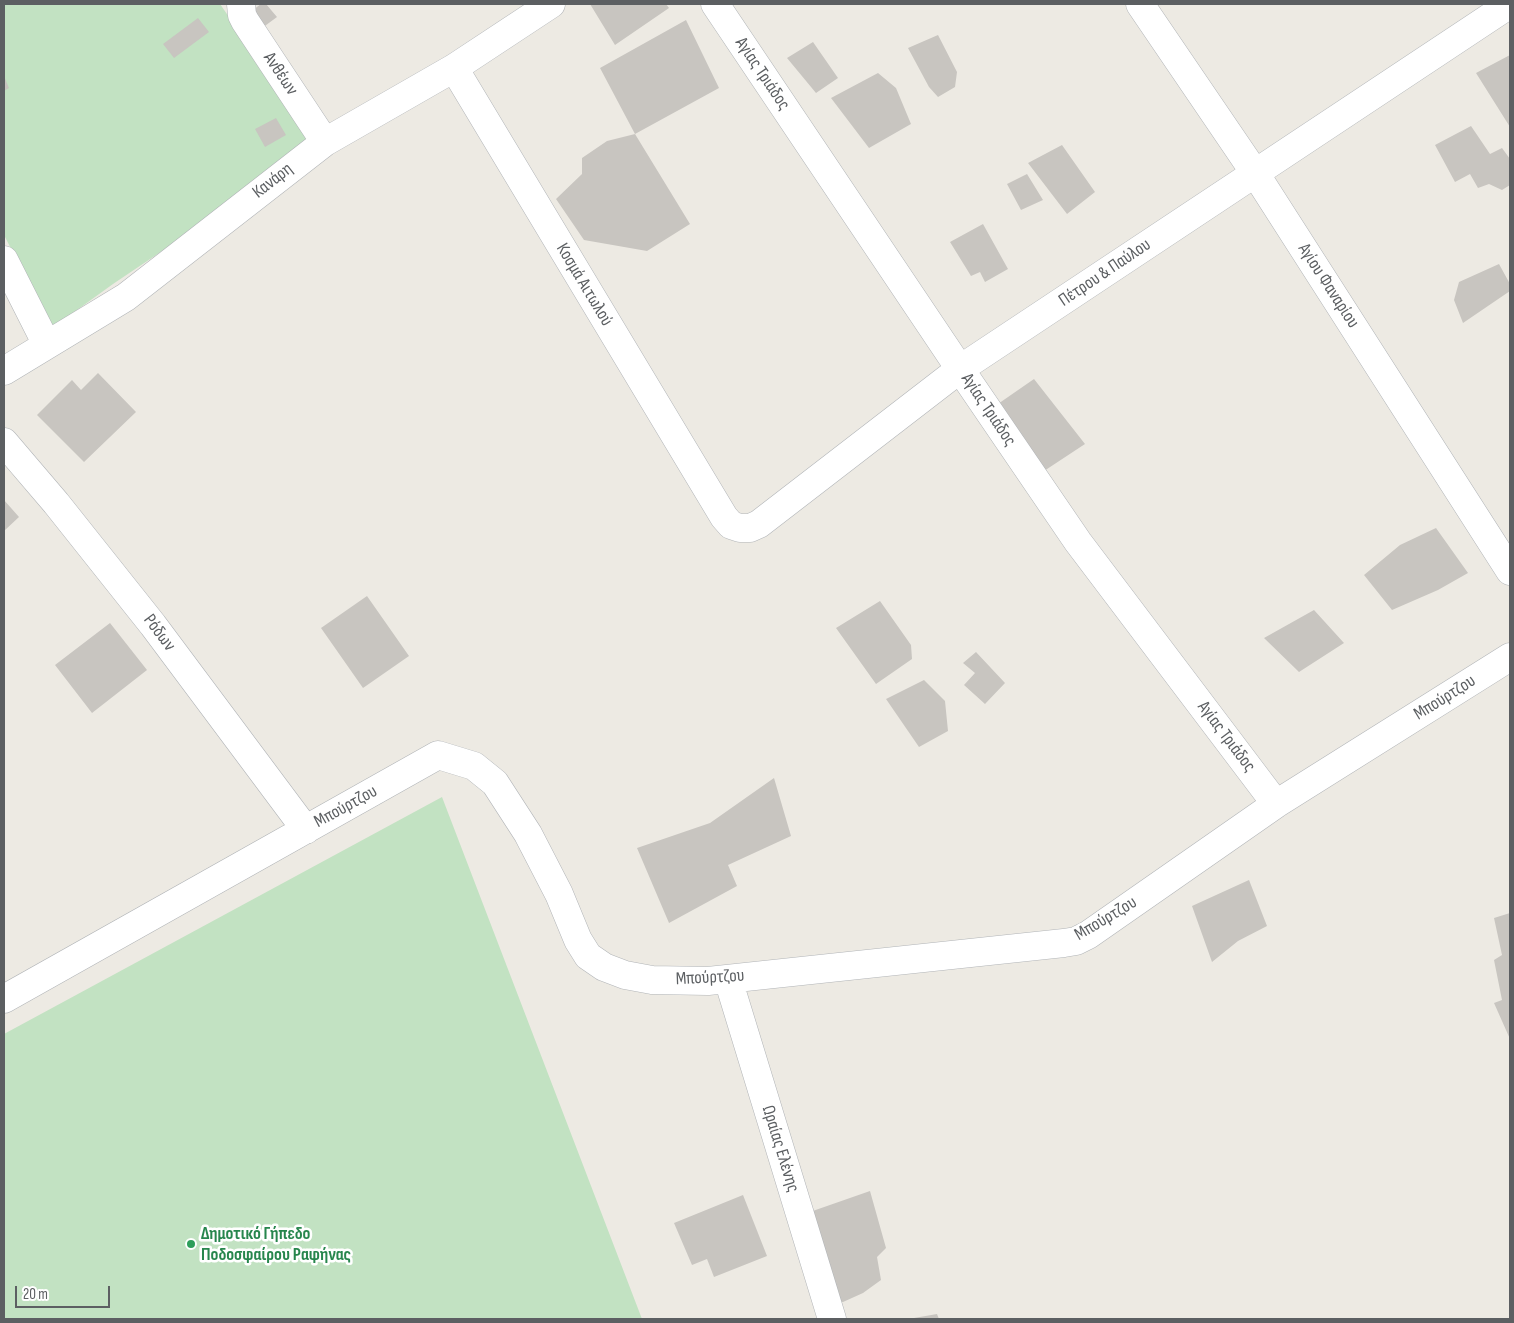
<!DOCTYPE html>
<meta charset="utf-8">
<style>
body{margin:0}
#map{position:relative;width:1514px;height:1323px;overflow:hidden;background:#edeae3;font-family:"Sofia Sans Condensed",sans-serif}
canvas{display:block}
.frame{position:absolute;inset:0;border:5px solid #5c5f62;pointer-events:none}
.scale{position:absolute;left:15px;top:1286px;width:95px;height:22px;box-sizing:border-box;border:2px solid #5c5f62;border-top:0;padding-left:6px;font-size:15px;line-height:18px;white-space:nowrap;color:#5c5f62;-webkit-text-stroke:4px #fff;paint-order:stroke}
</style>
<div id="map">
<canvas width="1514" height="1323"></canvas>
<div class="frame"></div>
<div class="scale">20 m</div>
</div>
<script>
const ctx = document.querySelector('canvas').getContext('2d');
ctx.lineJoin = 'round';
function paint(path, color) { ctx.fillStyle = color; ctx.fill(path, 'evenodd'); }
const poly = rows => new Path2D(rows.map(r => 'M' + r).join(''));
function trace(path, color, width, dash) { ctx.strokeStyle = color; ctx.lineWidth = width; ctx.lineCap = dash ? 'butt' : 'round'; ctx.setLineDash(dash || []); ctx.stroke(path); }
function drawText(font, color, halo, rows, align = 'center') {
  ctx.font = font + ' "Sofia Sans Condensed",sans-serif'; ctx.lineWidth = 5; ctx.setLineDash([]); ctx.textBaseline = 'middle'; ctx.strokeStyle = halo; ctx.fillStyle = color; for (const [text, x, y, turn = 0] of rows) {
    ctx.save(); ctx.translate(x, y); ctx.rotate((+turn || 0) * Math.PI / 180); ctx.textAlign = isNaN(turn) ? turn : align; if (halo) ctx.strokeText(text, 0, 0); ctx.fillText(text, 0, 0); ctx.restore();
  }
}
const green = poly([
 [4,4,220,4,318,146,113,284,52,328,4,235],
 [442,797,642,1319,4,1319,4,1034]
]);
const building = poly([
 [261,4,266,4,277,17,258,31,246,15],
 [590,4,666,4,669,8,615,45],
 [198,18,209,32,174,58,163,44],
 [686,20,719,88,635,134,600,68],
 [938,35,957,72,955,87,938,97,929,87,908,48],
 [813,42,838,78,816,93,787,58],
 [1510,55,1510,127,1476,73],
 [878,73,896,88,911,124,869,148,831,98],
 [4,76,9,88,4,91],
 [276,118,286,135,265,147,255,129],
 [1471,126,1490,154,1502,148,1510,159,1510,185,1502,190,1489,184,1478,188,1470,174,1455,182,1435,145],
 [635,134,690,224,647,251,584,240,556,199,582,174,582,158,607,141],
 [1062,145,1095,192,1067,214,1028,163],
 [1027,174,1043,200,1021,210,1007,184],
 [983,224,1008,269,985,282,980,272,971,276,950,242],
 [1499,264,1510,284,1510,291,1463,323,1454,300,1459,282],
 [98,373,136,412,84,462,37,415,72,380,81,390],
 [1034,379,1085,444,1044,471,995,406],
 [4,500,19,517,4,531],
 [1436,528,1468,573,1438,590,1392,610,1364,575,1400,545],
 [367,596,409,656,363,688,321,628],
 [880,601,911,645,912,659,876,684,836,628],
 [1314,610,1344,643,1299,672,1264,638],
 [110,623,147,670,92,713,55,665],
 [976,652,1005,683,985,704,964,685,975,673,963,663],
 [924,680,945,701,948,731,919,747,886,699],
 [774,778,791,836,728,865,737,886,669,923,637,848,710,823],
 [1249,880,1267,926,1238,941,1212,962,1192,906],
 [1510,913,1510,1039,1494,1003,1502,1000,1494,960,1502,955,1494,918],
 [870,1191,886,1248,877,1257,881,1280,863,1293,843,1302,830,1301,807,1213],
 [743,1195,767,1256,714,1277,707,1259,692,1265,674,1223],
 [937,1314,939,1319,914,1319,914,1318]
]);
const minor = poly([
 [241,4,242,15,245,21,325,142],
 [715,4,960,369,1078,542,1276,804],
 [454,68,724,517,731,525,740,528,750,528,759,524,960,369,1510,4],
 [4,260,47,345],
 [4,371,126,297,325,142,454,68,551,4],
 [4,442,56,503,153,625,306,830],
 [728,979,832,1319],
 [4,999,438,755,474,766,495,783,528,834,559,894,578,940,588,956,604,967,625,975,652,980,708,981,1064,943,1076,941,1088,935,1276,804,1510,657]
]);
const tertiary = poly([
 [1140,4,1255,173,1510,571]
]);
const markers = [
 [191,1244,5,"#2e9e5b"]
];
const streetNames = [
 ["Ανθέων",280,74,56],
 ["Αγίας Τριάδος",762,74,56],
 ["Κανάρη",273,181,-38],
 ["Πέτρου & Παύλου",1105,273,-34],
 ["Κοσμά Αιτωλού",584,285,59],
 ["Αγίου Φαναρίου",1328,286,57],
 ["Αγίας Τριάδος",988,410,56],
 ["Ρόδων",159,633,53],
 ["Μπούρτζου",1445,698,-32],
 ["Αγίας Τριάδος",1226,737,53],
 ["Μπούρτζου",346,807,-29],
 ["Μπούρτζου",1106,919,-31],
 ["Μπούρτζου",710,978,-3],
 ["Ωραίας Ελένης",780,1149,73]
];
const leisureNames = [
 ["Δημοτικό Γήπεδο",201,1234],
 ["Ποδοσφαίρου Ραφήνας",201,1255]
];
paint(green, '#c2e2c2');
paint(building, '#c8c5c0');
trace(minor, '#b1b4b7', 29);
trace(tertiary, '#b1b4b7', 29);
trace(minor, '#fff', 28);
trace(tertiary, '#fff', 28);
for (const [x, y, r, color] of markers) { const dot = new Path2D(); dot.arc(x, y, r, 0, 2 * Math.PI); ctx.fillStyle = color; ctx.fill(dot); trace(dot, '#fff', 2); }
drawText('18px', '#5c5f62', '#fff', streetNames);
drawText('bold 18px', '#27864d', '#fff', leisureNames, 'left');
</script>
